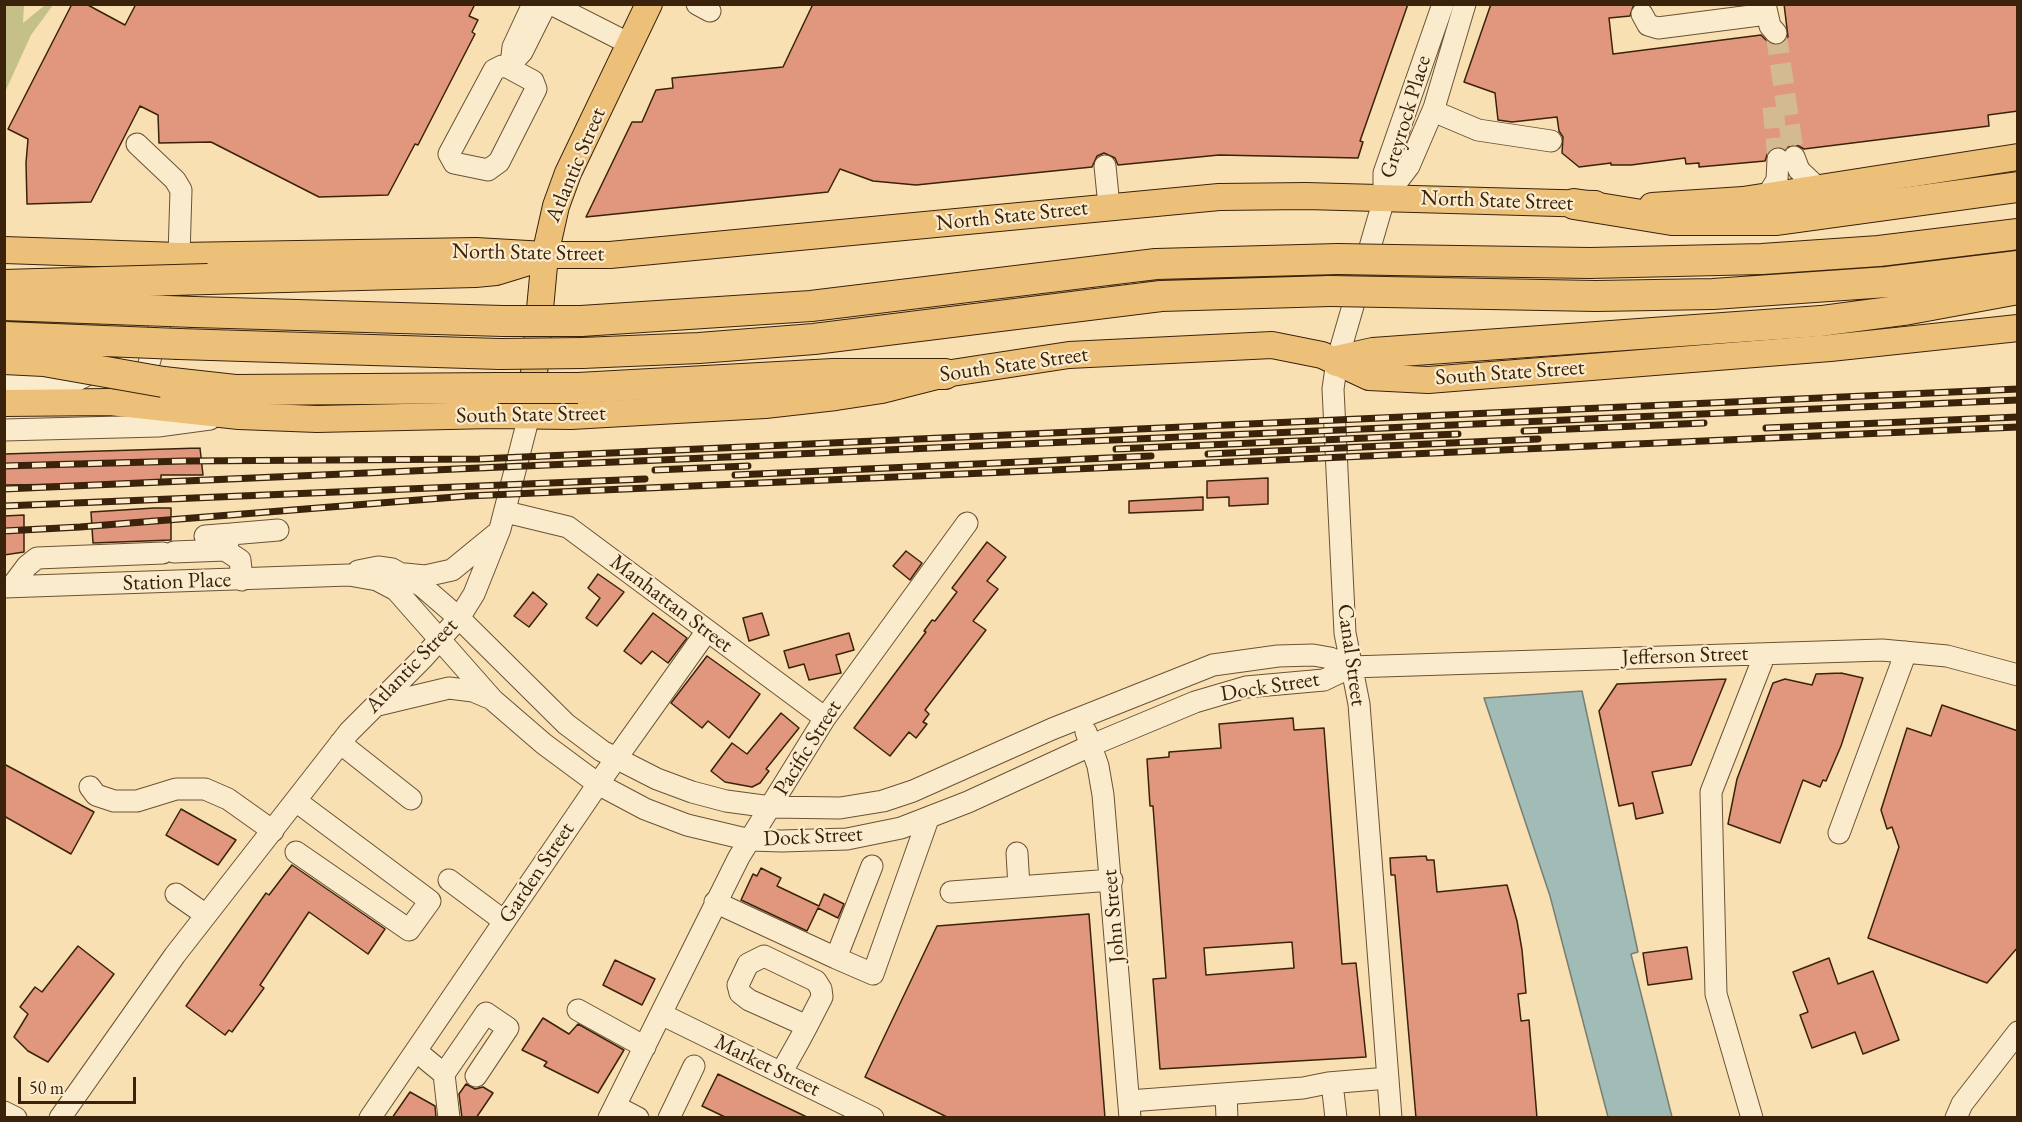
<!DOCTYPE html>
<style>
body{margin:0}
#map{position:relative;width:2022px;height:1122px;overflow:hidden;background:#f9e0b2;font-family:"EB Garamond",serif}
canvas{display:block}
.frame{position:absolute;inset:0;border:6px solid #3a220b;pointer-events:none}
.scale{position:absolute;left:18px;top:1077px;width:118px;height:27px;box-sizing:border-box;border:3px solid #3a220b;border-top:0;padding-left:8px;font-size:18px;line-height:21px;white-space:nowrap;color:#3a220b;-webkit-text-stroke:4px #fbebcd;paint-order:stroke}
</style>
<div id="map">
<canvas width="2022" height="1122"></canvas>
<div class="frame"></div>
<div class="scale">50 m</div>
</div>
<script>
const ctx = document.querySelector('canvas').getContext('2d');
ctx.lineJoin = 'round';
function paint(path, color) { ctx.fillStyle = color; ctx.fill(path, 'evenodd'); }
const poly = rows => new Path2D(rows.map(r => 'M' + r).join(''));
function trace(path, color, width, dash) { ctx.strokeStyle = color; ctx.lineWidth = width; ctx.lineCap = dash ? 'butt' : 'round'; ctx.setLineDash(dash || []); ctx.stroke(path); }
function drawText(font, color, halo, rows, align = 'center') {
  ctx.font = font + ' "EB Garamond",serif'; ctx.lineWidth = 4.5; ctx.setLineDash([]); ctx.textBaseline = 'middle'; ctx.strokeStyle = halo; ctx.fillStyle = color; for (const [text, x, y, turn = 0] of rows) {
    ctx.save(); ctx.translate(x, y); ctx.rotate((+turn || 0) * Math.PI / 180); ctx.textAlign = isNaN(turn) ? turn : align; if (halo) ctx.strokeText(text, 0, 0); ctx.fillText(text, 0, 0); ctx.restore();
  }
}
const green = poly([
 [5,4,24,5,23,23,45,5,53,5,31,35,5,92]
]);
const water = poly([
 [1582,691,1638,952,1631,954,1672,1117,1608,1117,1550,896,1484,698,1582,691]
]);
const building = poly([
 [72,4,86,4,125,25,136,4,475,4,469,16,478,20,472,32,475,34,418,145,415,144,388,195,319,197,211,142,159,143,158,115,140,106,91,202,27,204,26,163,28,139,8,129,72,4],
 [813,4,1408,4,1360,141,1363,142,1358,158,1219,155,1118,165,1115,158,1104,153,1097,156,1092,167,916,185,873,181,840,169,828,192,586,217,632,122,642,122,656,90,673,88,672,78,783,67,813,4],
 [1491,4,1634,4,1630,16,1609,18,1613,54,1761,35,1771,45,1779,45,1788,37,1784,4,2018,4,2018,111,1988,115,1989,126,1804,149,1795,144,1785,148,1778,146,1768,152,1765,161,1699,167,1699,163,1686,164,1685,158,1631,165,1611,165,1611,163,1579,167,1562,153,1563,137,1559,131,1557,117,1512,122,1498,120,1495,93,1464,82,1491,4],
 [200,448,203,475,161,475,161,483,4,485,4,454,200,448],
 [1268,478,1268,504,1229,506,1229,497,1207,498,1207,481,1268,478],
 [1203,497,1203,510,1129,513,1129,501,1203,497],
 [154,508,171,508,171,540,93,543,91,512,154,508],
 [24,515,24,552,4,555,4,516,24,515],
 [987,542,1006,557,987,581,998,589,973,621,986,630,925,710,929,714,923,722,927,724,916,738,909,732,890,756,854,728,926,632,924,631,932,620,935,621,957,592,952,588,987,542],
 [906,551,922,563,910,580,893,566,906,551],
 [598,574,624,592,597,626,586,618,600,598,588,588,598,574],
 [533,592,547,604,529,627,514,616,533,592],
 [653,613,687,638,668,663,652,651,641,664,624,651,653,613],
 [762,613,769,635,749,641,743,618,762,613],
 [849,633,854,650,836,655,841,673,809,680,804,664,789,668,784,651,849,633],
 [707,656,760,694,729,738,708,721,702,728,671,703,707,656],
 [1841,673,1863,678,1841,746,1826,781,1823,780,1820,787,1803,780,1780,843,1728,824,1737,779,1773,683,1785,679,1812,685,1816,674,1841,673],
 [1726,679,1691,765,1652,772,1663,813,1636,819,1633,803,1619,806,1599,711,1617,684,1726,679],
 [1942,705,2018,731,2018,947,1987,983,1868,938,1899,847,1892,827,1887,829,1881,810,1907,728,1931,736,1942,705],
 [781,713,799,728,766,769,769,771,760,783,752,787,725,782,711,771,732,743,747,754,781,713],
 [1293,718,1294,730,1324,728,1342,964,1356,963,1366,1057,1160,1069,1153,979,1166,978,1153,806,1150,806,1147,759,1169,757,1169,752,1221,748,1219,724,1293,718],
 [1292,942,1294,968,1206,975,1204,948,1292,942],
 [4,764,94,812,71,854,4,816,4,764],
 [181,809,236,840,218,865,166,835,181,809],
 [1426,856,1427,860,1434,860,1437,892,1507,885,1517,921,1522,950,1526,993,1518,994,1521,1021,1529,1020,1537,1118,1416,1118,1395,875,1391,875,1390,858,1426,856],
 [292,865,385,929,368,954,309,912,260,985,264,988,232,1032,229,1030,225,1035,186,1006,266,893,269,895,292,865],
 [761,868,781,878,777,886,819,906,824,894,844,904,838,918,818,908,807,931,741,900,753,874,757,876,761,868],
 [1089,914,1105,1118,949,1118,865,1077,937,926,1089,914],
 [78,946,114,974,48,1062,28,1051,14,1037,28,1014,20,1007,35,987,42,992,78,946],
 [1687,947,1692,979,1648,985,1643,953,1687,947],
 [1829,958,1838,984,1873,971,1899,1040,1863,1054,1855,1032,1812,1048,1800,1015,1808,1012,1793,972,1829,958],
 [615,960,655,979,642,1005,603,985,615,960],
 [543,1018,569,1034,578,1024,624,1050,598,1093,544,1066,547,1062,522,1050,543,1018],
 [718,1074,765,1097,809,1118,727,1118,702,1106,718,1074],
 [466,1084,475,1089,483,1087,493,1093,476,1118,462,1118,459,1094,466,1084],
 [410,1092,435,1106,436,1118,392,1118,410,1092]
]);
const minorTunnel = poly([
 [1776,33,1794,157],
 [1773,107,1778,159]
]);
const minor = poly([
 [533,4,513,47,511,64,522,52,546,4],
 [551,4,630,44],
 [697,4,710,11],
 [1765,4,1770,26,1776,33],
 [1642,14,1648,25,1658,28,1767,14],
 [509,68,533,81,536,89,499,162,488,170,454,163,449,154,494,70,502,66,509,68,511,64],
 [1433,111,1478,130,1551,141],
 [137,144,175,180,181,190,179,256,141,392],
 [1794,157,1799,170,1818,188],
 [1105,166,1109,206],
 [1767,196,1777,180,1778,159],
 [1384,199,1409,166,1434,108,1465,4],
 [4,383,77,380,85,376,90,371,122,297],
 [4,430,158,426,210,419],
 [506,512,568,527,825,718],
 [205,536,231,534],
 [225,550,231,534,278,530],
 [174,552,225,550,240,560,242,580],
 [358,571,378,567,392,569,422,586,459,618,566,724,602,751,657,779,692,792,726,801,771,807,840,808,883,801,913,791,1052,729,1213,665,1278,656,1313,655,1330,658,1351,667],
 [405,574,425,576,452,570,496,534],
 [12,586,27,566,37,558,163,553],
 [4,587,349,575,377,580,396,590,493,700,544,744,598,784,645,809,687,825,750,840,782,841,847,839,901,828,968,802,1092,745,1195,702,1246,687,1324,680,1351,667,1882,650,1947,656,2018,675],
 [378,705,449,688,473,691,487,697],
 [1086,732,1098,766,1103,795,1130,1118],
 [340,743,411,799],
 [90,787,96,795,114,801,137,801,176,789,205,789,228,799,273,831],
 [296,801,430,901,409,930,296,852],
 [1839,833,1906,652],
 [1017,853,1019,887],
 [872,866,836,958,873,974,928,819],
 [449,880,504,921],
 [951,892,1112,880],
 [176,894,206,915],
 [715,902,836,958],
 [578,1010,645,1047],
 [661,1014,873,1118],
 [416,1051,444,1074,449,1118],
 [781,1073,799,1041,807,1026,822,997,821,989,816,981,764,956,748,964,738,985,740,993,749,1000,807,1026],
 [444,1074,486,1013,508,1028,476,1076],
 [1332,1083,1336,1118],
 [1226,1094,1227,1118],
 [1129,1101,1303,1088,1328,1083,1388,1078],
 [615,1106,638,1118],
 [4,1112,16,1118],
 [60,1118,175,955,349,732,423,658,459,618,474,594,500,529,529,416],
 [370,1118,598,784,707,631],
 [609,1118,739,857,825,718,967,523],
 [669,1118,694,1066],
 [1391,1118,1359,704,1345,633,1333,389,1337,361,1384,199,1384,173,1443,4],
 [1752,1118,1716,994,1711,792,1765,654],
 [1956,1118,1962,1104,2018,1032]
]);
const major = poly([
 [1652,206,1743,200,2018,157],
 [4,250,179,256,476,251,545,255,610,255,1219,197,1306,196,1595,204],
 [4,403,110,402,239,416,317,419,493,415,571,416,765,405,836,397,882,390,945,374,1069,355,1272,345,1322,355,1369,377,1428,380,1830,348,2018,328],
 [531,406,545,255,556,206,568,173,649,4]
]);
const highway = poly([
 [1574,204,1672,220,1777,220,2018,187],
 [1393,260,1590,263,1762,259,1879,251,2018,234],
 [208,279,475,272,496,270,545,255],
 [1385,292,1596,296,1713,294,1887,282,2018,266],
 [194,312,503,321],
 [581,321,811,306,1156,264,1338,259],
 [179,344,500,354],
 [582,353,699,348,814,339,1161,296,1330,291],
 [1337,361,1373,353,1821,321,1904,310,2018,289],
 [163,382,235,390,498,388],
 [578,388,833,374,945,374]
]);
const rail = poly([
 [1766,428,2018,417],
 [1524,431,1704,423],
 [1116,449,1458,434],
 [1208,454,1538,439],
 [4,466,185,461,479,459,2018,389],
 [655,470,748,466],
 [735,475,1151,456],
 [4,489,2018,400],
 [4,506,645,479],
 [4,531,80,527,468,496,2018,427]
]);
const highwayBridge = poly([
 [1338,259,1393,260],
 [4,285,208,279],
 [1330,291,1385,292],
 [4,305,194,312],
 [503,321,581,321],
 [4,337,179,344],
 [500,354,582,353],
 [4,359,44,361,163,382],
 [498,388,578,388]
]);
const streetNames = [
 ["Greyrock Place",1406,117,-73],
 ["Atlantic Street",576,165,-67],
 ["North State Street",1497,201,2],
 ["North State Street",1012,216,-6],
 ["North State Street",528,253,1],
 ["South State Street",1014,365,-8],
 ["South State Street",1510,373,-4],
 ["South State Street",531,415,-1],
 ["Station Place",177,582,-2],
 ["Manhattan Street",671,604,37],
 ["Canal Street",1351,655,82],
 ["Jefferson Street",1685,656,-2],
 ["Atlantic Street",412,666,-46],
 ["Dock Street",1270,687,-9],
 ["Pacific Street",808,748,-58],
 ["Dock Street",813,837,-3],
 ["Garden Street",537,873,-56],
 ["John Street",1114,916,-95],
 ["Market Street",767,1066,26]
];
paint(green, '#c4c088');
paint(water, '#a1bbb6');
trace(water, '#787e72', 1.5);
paint(building, '#e1977d');
trace(building, '#3a220b', 1.5);
trace(minorTunnel, '#d3ba91', 21, [21, 10]);
trace(minor, '#6a5235', 23);
trace(major, '#3a220b', 28);
trace(highway, '#3a220b', 32);
trace(minor, '#fbebcd', 21);
trace(major, '#ecc079', 26);
trace(highway, '#ecc079', 30);
trace(rail, '#3a220b', 7);
trace(rail, '#fbebcd', 4.5, [14]);
trace(highwayBridge, '#3a220b', 32, []);
trace(highwayBridge, '#ecc079', 30);
drawText('22px', '#3a220b', '#fbebcd', streetNames);
</script>
